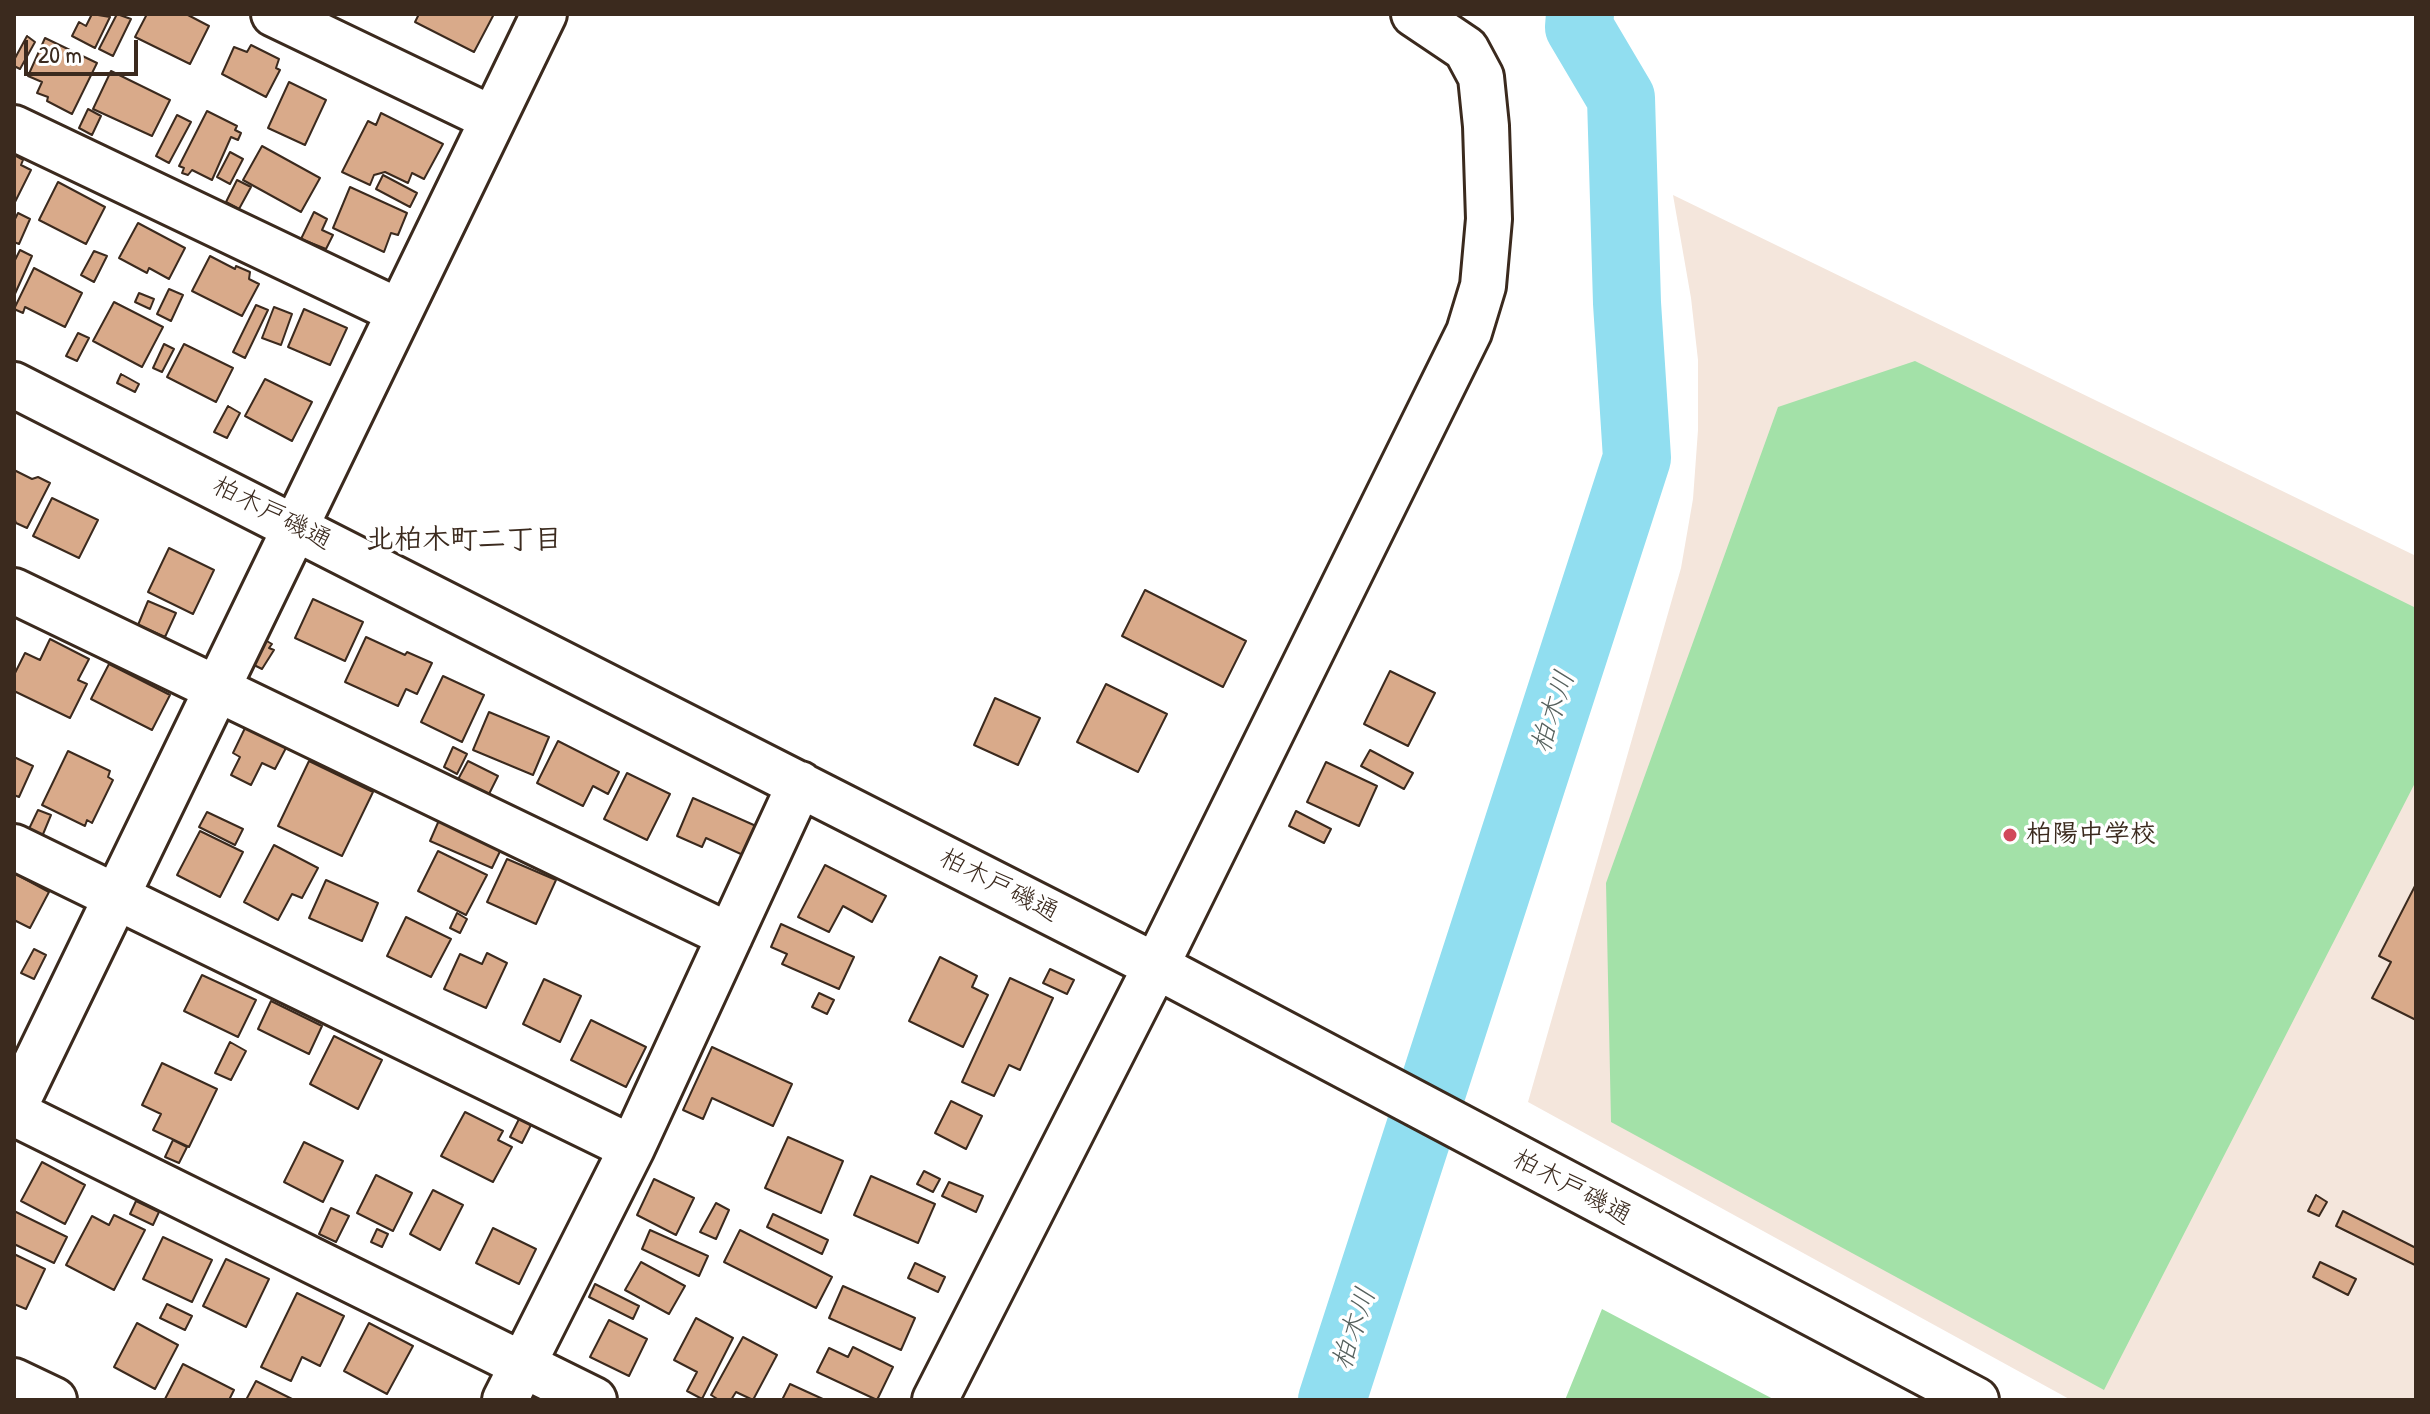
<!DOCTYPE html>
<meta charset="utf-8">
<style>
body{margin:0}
#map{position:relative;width:2430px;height:1414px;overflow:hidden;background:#fff;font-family:"Patrick Hand",sans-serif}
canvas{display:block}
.frame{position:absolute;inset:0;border:16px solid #3b2a1e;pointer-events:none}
.scale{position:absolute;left:24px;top:40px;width:114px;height:36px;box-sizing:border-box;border:4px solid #3b2a1e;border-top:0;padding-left:10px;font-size:24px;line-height:28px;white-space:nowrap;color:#3b2a1e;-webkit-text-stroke:6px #fff;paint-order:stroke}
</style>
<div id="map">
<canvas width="2430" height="1414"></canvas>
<div class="frame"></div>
<div class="scale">20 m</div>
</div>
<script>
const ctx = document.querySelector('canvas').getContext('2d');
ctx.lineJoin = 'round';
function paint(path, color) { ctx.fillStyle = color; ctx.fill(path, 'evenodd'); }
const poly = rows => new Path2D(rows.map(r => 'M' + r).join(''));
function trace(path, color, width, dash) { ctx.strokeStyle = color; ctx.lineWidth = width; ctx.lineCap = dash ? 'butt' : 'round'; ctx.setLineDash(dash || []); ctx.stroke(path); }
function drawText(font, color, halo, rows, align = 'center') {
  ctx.font = font + ' "Patrick Hand","Klee One",sans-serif'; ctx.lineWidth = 7; ctx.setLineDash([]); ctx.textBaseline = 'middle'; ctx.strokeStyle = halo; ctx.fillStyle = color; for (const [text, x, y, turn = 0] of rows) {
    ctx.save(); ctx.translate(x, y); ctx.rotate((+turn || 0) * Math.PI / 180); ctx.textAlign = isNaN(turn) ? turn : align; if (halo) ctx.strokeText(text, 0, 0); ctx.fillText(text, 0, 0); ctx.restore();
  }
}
const built = poly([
 [1673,195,2416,556,2416,1400,2071,1400,1528,1102,1681,568,1693,499,1698,430,1698,360,1691,298]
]);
const green = poly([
 [1915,361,2416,608,2416,781,2104,1390,1611,1122,1606,883,1778,407],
 [1602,1309,1775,1400,1565,1400]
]);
const river = poly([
 [1332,1400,1637,458,1627,303,1621,98,1579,27,1580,14]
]);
const building = poly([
 [92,14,110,17,95,48,72,36,79,22,86,26,92,14],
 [117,14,131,19,113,56,99,49,117,14],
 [147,14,186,14,209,26,190,64,135,37,147,14],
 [419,14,494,14,474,52,415,22,419,14],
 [27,36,35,42,20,69,14,66,14,60,27,36],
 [45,38,97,63,72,114,47,101,48,97,37,93,42,82,28,76,45,38],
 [251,45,279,59,276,68,280,70,266,97,222,74,234,47,247,52,251,45],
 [111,71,170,100,152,136,93,109,111,71],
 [289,82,326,100,305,145,268,128,289,82],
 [88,109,101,116,92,135,79,128,88,109],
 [207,111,237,126,235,130,241,133,238,140,231,137,212,180,192,170,188,175,182,173,184,168,179,166,207,111],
 [381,113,443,144,424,179,412,173,408,183,385,172,374,175,370,185,342,172,368,121,376,125,381,113],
 [177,115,191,122,169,163,156,156,177,115],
 [262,146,320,178,301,212,243,180,262,146],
 [230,152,243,159,230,184,217,177,230,152],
 [14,155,23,160,21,165,31,170,14,204,14,155],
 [383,175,417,193,410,207,376,189,383,175],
 [237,180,251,187,239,209,226,202,237,180],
 [58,182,105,207,86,244,39,220,58,182],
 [350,187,407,213,398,235,391,233,384,252,333,228,350,187],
 [314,212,327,219,322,230,333,235,326,249,301,239,314,212],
 [18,213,30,219,19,244,14,242,14,221,18,213],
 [138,223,185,248,169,279,149,268,147,273,119,258,138,223],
 [20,250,32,256,14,296,14,262,20,250],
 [94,251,107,256,94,282,81,275,94,251],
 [210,256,235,269,236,266,250,272,249,279,259,284,242,316,192,291,210,256],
 [34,268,82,293,65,327,25,307,23,313,14,309,34,268],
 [169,289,183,295,171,321,157,314,169,289],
 [139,293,154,299,150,309,135,302,139,293],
 [114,302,163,327,142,367,93,341,114,302],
 [256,305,268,310,245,358,233,352,256,305],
 [274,307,292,314,281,345,262,338,274,307],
 [304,309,347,328,330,365,288,347,304,309],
 [78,333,89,338,77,361,66,356,78,333],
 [164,344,174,349,162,372,153,368,164,344],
 [184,344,233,368,216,402,167,377,184,344],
 [121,374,139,384,135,392,117,383,121,374],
 [265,379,312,402,292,441,245,416,265,379],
 [228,406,240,413,227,438,214,432,228,406],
 [14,470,32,479,38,477,50,483,27,528,16,523,14,517,14,470],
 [52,498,98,520,79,558,33,536,52,498],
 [169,548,214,570,193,614,148,592,169,548],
 [1145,590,1246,641,1223,687,1122,636,1145,590],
 [313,599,363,622,345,661,295,638,313,599],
 [148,601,176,613,165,637,138,625,148,601],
 [366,637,405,655,407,652,432,663,417,694,406,689,398,706,345,682,366,637],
 [50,639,89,659,78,680,87,684,70,718,14,691,14,675,25,653,40,660,50,639],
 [265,640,272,644,269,648,274,650,262,669,252,664,265,640],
 [109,664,170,695,152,730,91,699,109,664],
 [1390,671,1435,693,1408,746,1364,724,1390,671],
 [443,676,484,695,462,742,421,722,443,676],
 [1106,684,1167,714,1138,772,1077,742,1106,684],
 [995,698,1040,718,1018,765,974,745,995,698],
 [489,712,549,737,533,775,473,750,489,712],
 [246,726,287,746,275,769,262,763,251,785,231,775,240,757,233,753,246,726],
 [558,741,619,772,608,794,593,786,583,806,537,783,558,741],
 [453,747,467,754,457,774,444,767,453,747],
 [1370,750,1413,773,1404,789,1361,766,1370,750],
 [68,751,110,771,108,777,113,780,92,823,87,820,85,826,42,805,68,751],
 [14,757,33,766,19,797,14,795,14,757],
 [309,761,373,792,342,856,278,826,309,761],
 [468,761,498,776,486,800,455,785,468,761],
 [1326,762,1377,786,1359,826,1307,802,1326,762],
 [627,773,670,794,647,840,604,819,627,773],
 [693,798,756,826,743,855,706,838,702,847,677,836,693,798],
 [38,810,51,815,41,839,27,833,38,810],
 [1296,811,1331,829,1324,843,1289,826,1296,811],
 [207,812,243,829,235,845,199,827,207,812],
 [440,818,503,845,492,868,430,841,440,818],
 [200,831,243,852,220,897,177,875,200,831],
 [274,845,318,868,302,898,292,894,278,920,244,902,274,845],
 [438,851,487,875,466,915,418,891,438,851],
 [507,859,556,880,536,924,487,902,507,859],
 [825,865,886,896,872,922,843,906,829,932,798,917,825,865],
 [14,873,49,892,30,928,14,920,14,873],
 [326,880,378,903,362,941,309,918,326,880],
 [2416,884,2416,1020,2372,998,2391,962,2379,956,2416,884],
 [457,913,467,919,460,933,450,928,457,913],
 [406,917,451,939,431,977,387,956,406,917],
 [781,924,854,957,839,989,782,964,787,954,771,947,781,924],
 [34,949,46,955,34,979,21,973,34,949],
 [487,953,507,963,486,1008,444,989,460,954,482,964,487,953],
 [940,957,977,976,972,987,988,995,963,1047,909,1021,940,957],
 [1050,969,1074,980,1067,994,1043,983,1050,969],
 [202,975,256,1000,238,1037,184,1011,202,975],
 [1010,978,1053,998,1020,1070,1009,1065,994,1096,962,1082,1010,978],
 [544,979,581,996,560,1042,523,1024,544,979],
 [819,993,834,1000,827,1014,812,1007,819,993],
 [271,1001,322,1026,309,1054,258,1029,271,1001],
 [591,1020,646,1047,626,1087,571,1060,591,1020],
 [334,1036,382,1060,358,1109,310,1084,334,1036],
 [230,1042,246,1051,231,1080,215,1073,230,1042],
 [712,1047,792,1084,773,1126,712,1098,703,1119,683,1110,712,1047],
 [162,1063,217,1089,189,1147,153,1130,161,1114,142,1105,162,1063],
 [951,1101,982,1116,966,1149,935,1133,951,1101],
 [465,1112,503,1131,498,1140,512,1147,493,1182,441,1156,465,1112],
 [521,1115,533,1121,522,1143,510,1137,521,1115],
 [788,1137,843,1161,821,1213,765,1188,788,1137],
 [173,1140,187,1147,179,1163,165,1157,173,1140],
 [304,1142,343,1161,323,1202,284,1182,304,1142],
 [42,1162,85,1185,65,1224,21,1201,42,1162],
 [924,1171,940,1179,933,1192,917,1184,924,1171],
 [376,1175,412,1193,393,1231,357,1213,376,1175],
 [871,1176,935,1204,918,1243,854,1215,871,1176],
 [654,1179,694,1198,676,1235,637,1215,654,1179],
 [949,1182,983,1196,976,1212,942,1196,949,1182],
 [433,1190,463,1205,440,1250,410,1234,433,1190],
 [2316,1195,2327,1202,2319,1216,2308,1211,2316,1195],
 [136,1201,159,1212,153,1225,130,1214,136,1201],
 [716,1203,729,1210,716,1239,700,1232,716,1203],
 [331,1208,349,1216,336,1242,319,1234,331,1208],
 [14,1211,67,1237,54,1263,14,1244,14,1211],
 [2343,1211,2416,1248,2415,1265,2336,1226,2343,1211],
 [773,1214,828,1240,822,1254,767,1227,773,1214],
 [114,1215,145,1230,114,1290,66,1265,92,1216,109,1225,114,1215],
 [493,1228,536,1249,519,1284,476,1263,493,1228],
 [377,1229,388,1234,382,1247,371,1242,377,1229],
 [650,1230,708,1256,699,1276,642,1249,650,1230],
 [740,1230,832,1277,816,1308,724,1262,740,1230],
 [163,1237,212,1260,192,1302,143,1279,163,1237],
 [14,1254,45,1269,26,1309,14,1304,14,1254],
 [226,1259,269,1279,246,1327,203,1306,226,1259],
 [641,1262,685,1286,669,1314,625,1290,641,1262],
 [2320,1262,2356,1279,2348,1295,2313,1277,2320,1262],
 [915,1263,945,1277,938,1292,908,1278,915,1263],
 [595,1284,639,1306,633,1319,589,1297,595,1284],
 [843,1286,915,1318,901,1350,829,1318,843,1286],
 [297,1293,344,1316,320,1366,302,1357,291,1381,261,1367,297,1293],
 [167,1304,192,1316,185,1330,160,1318,167,1304],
 [696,1318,733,1338,702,1399,687,1391,697,1372,674,1360,696,1318],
 [609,1320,647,1339,629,1376,590,1357,609,1320],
 [137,1323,178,1345,155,1389,114,1367,137,1323],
 [369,1323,413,1346,387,1394,344,1371,369,1323],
 [743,1337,777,1355,753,1400,736,1392,731,1400,719,1400,711,1395,743,1337],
 [853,1347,893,1367,877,1400,817,1372,829,1348,848,1357,853,1347],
 [183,1364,234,1390,229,1400,165,1399,183,1364],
 [256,1381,294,1400,246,1400,256,1381],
 [790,1384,825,1400,782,1400,790,1384]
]);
const minor = poly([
 [274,14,493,119],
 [14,128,398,311],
 [14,385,1156,966,1976,1400],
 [14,591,730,936],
 [14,847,632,1148],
 [14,1108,544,14],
 [14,1113,594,1400],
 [14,1381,54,1400],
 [505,1400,632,1148,800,784],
 [935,1400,1156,966,1469,332,1483,286,1489,219,1486,126,1481,77,1466,49,1414,14]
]);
const markers = [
 [2010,835,8,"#d1495b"]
];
const streetNames = [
 ["柏木戸磯通",272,514,27],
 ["柏木戸磯通",999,886,27],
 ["柏木戸磯通",1572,1188,28]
];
const poiNames = [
 ["柏陽中学校",2026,835]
];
const neighbourhoodNames = [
 ["北柏木町二丁目",464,541]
];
const waterNames = [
 ["柏木川",1554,712,-72],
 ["柏木川",1355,1329,-72]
];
paint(built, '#f4e6dc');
paint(green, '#a3e1a8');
trace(river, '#91def0', 68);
paint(building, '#d9aa8a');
trace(building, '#3b2a1e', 2);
trace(minor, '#3b2a1e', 50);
trace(minor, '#fff', 44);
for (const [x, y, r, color] of markers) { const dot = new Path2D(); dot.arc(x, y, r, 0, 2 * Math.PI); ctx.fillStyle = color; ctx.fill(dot); trace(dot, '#fff', 3); }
drawText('26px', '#3b2a1e', '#fff', streetNames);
drawText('bold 26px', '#3b2a1e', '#fff', poiNames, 'left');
drawText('bold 28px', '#3b2a1e', '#fff', neighbourhoodNames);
drawText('italic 28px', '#55605d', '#fff', waterNames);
</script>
